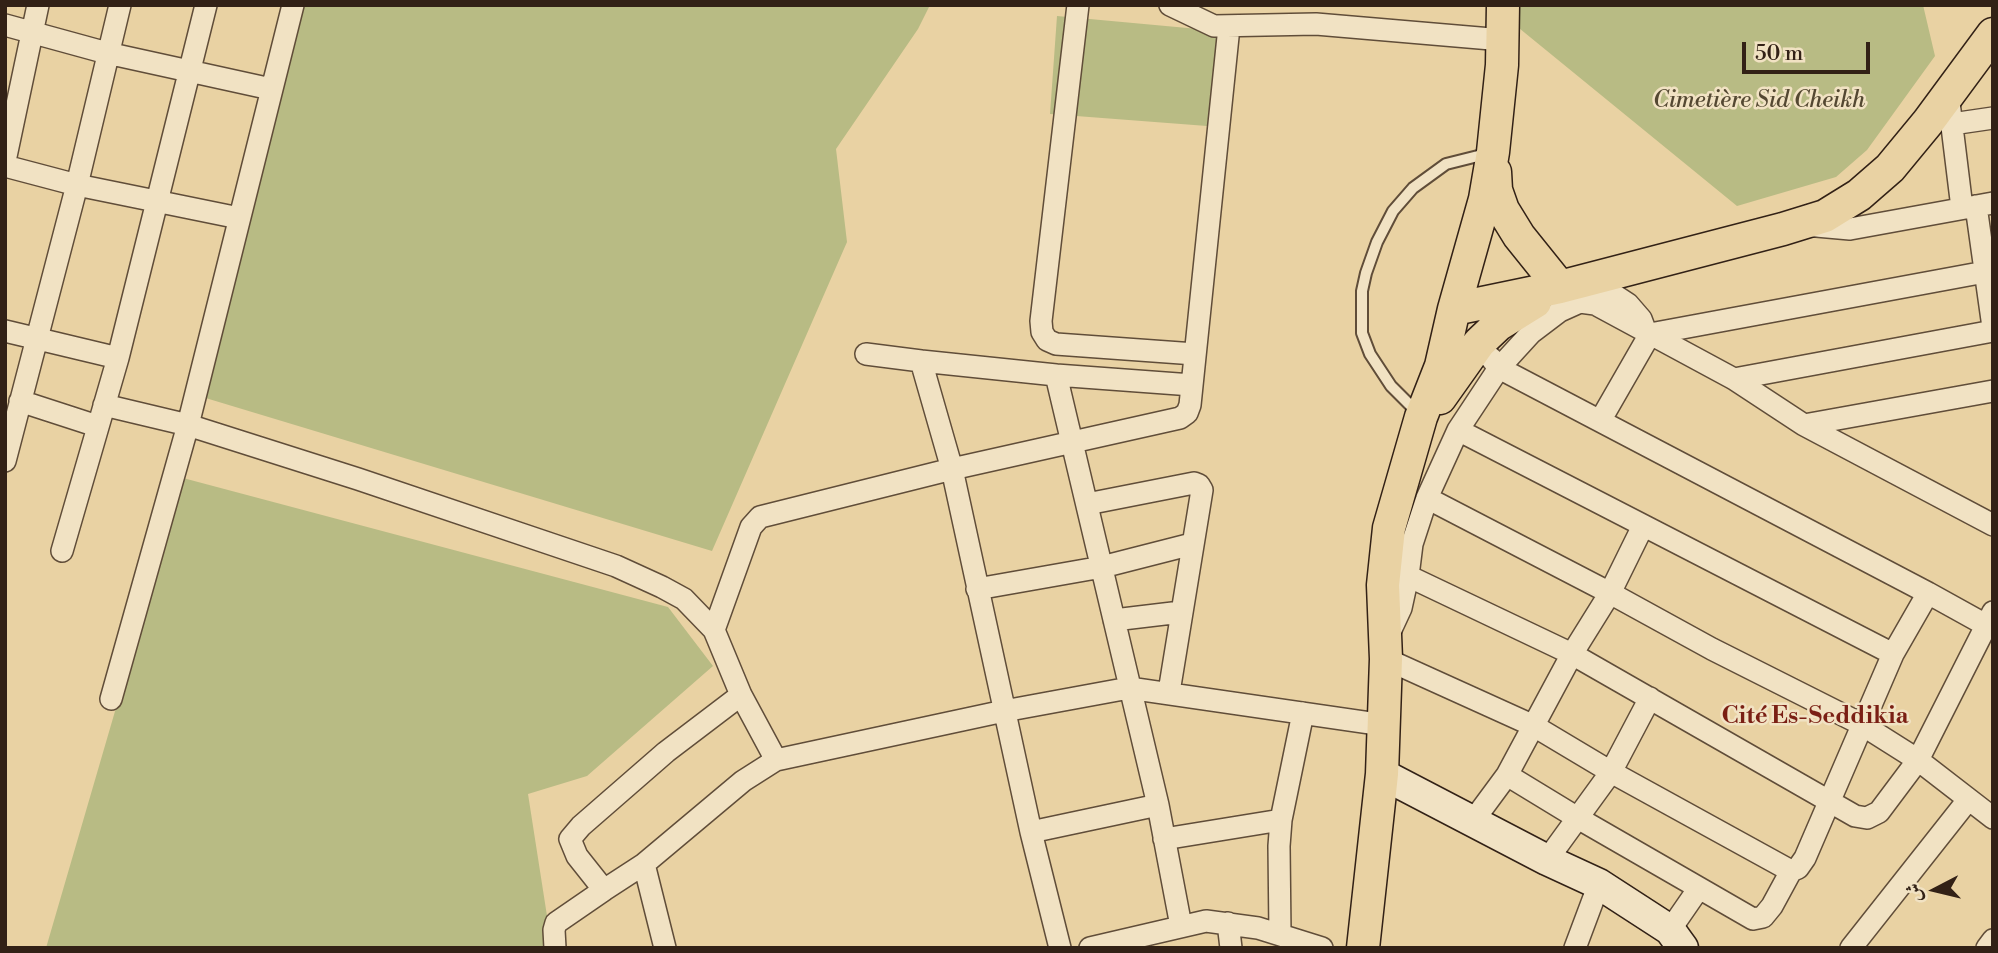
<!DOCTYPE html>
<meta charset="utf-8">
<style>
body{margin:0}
#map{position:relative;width:1998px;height:953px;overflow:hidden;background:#e9d2a3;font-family:"Libre Bodoni",Amiri,serif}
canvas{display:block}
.frame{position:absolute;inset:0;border:7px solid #322116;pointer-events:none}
.north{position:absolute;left:1900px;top:855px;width:70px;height:70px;-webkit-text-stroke:5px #f1e2c3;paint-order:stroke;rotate:263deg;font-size:19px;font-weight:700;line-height:28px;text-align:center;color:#322116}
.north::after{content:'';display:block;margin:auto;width:24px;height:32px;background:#322116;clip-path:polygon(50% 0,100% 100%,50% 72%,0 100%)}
.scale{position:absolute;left:1742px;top:42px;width:128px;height:32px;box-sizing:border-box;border:4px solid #322116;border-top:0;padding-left:9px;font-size:21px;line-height:24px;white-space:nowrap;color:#322116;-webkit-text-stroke:5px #f1e2c3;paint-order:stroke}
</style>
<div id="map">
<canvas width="1998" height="953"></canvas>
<div class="frame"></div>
<div class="north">ش</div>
<div class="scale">50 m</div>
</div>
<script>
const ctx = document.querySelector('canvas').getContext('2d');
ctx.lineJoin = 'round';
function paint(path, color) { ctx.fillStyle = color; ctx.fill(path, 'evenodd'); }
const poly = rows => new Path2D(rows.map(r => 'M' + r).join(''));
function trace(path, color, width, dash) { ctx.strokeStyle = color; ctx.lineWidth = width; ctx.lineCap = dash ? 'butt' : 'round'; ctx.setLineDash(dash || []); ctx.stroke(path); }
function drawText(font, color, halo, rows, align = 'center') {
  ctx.font = font + ' "Libre Bodoni",serif'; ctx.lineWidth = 5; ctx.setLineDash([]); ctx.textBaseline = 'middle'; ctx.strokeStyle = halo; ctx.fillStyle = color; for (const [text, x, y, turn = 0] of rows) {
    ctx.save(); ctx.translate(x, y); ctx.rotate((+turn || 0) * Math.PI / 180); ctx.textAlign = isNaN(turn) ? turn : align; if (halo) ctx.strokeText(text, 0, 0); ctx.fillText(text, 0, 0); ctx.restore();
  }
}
const green = poly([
 [303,5,930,5,918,29,836,149,847,242,712,551,199,396],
 [1513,5,1923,5,1935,56,1867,150,1836,177,1737,206,1514,24],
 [1057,16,1220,31,1207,126,1050,114],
 [183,478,668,607,713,666,587,776,528,794,552,948,46,948]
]);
const lane = poly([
 [1418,413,1391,386,1370,354,1362,333,1362,291,1366,273,1377,242,1393,211,1413,188,1446,164,1490,153]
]);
const street = poly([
 [1078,5,1041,321,1042,332,1047,340,1056,344,1195,354],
 [1170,5,1214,26,1316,24,1503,40],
 [5,25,107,53,271,89],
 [1948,94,1962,208],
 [1952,124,1993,118],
 [5,161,38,5],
 [5,166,77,185,239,218],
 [1976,206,1993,327],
 [1805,225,1850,229,1993,203],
 [1590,279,1628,304,1641,319,1644,327],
 [5,331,118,358],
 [866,354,921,361],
 [1491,358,1499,368,1928,593,1993,629],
 [1056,375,1192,385],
 [1734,379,1993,331],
 [20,401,97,426],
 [104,405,188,425,358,479,616,566,662,587,684,599,714,630,741,695,776,760,1004,711,1129,688,1384,725],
 [1600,421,1650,334,1985,272],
 [1804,425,1993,391],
 [1458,430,1893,654],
 [5,461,77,185,120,5],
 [1427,498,1610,593,1712,649,1861,724,1918,760,1993,818],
 [1087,504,1194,483,1199,485,1202,490,1169,692],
 [62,551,118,358,206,5],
 [1408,576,1572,654,1855,816,1867,818,1879,812,1918,760,1993,612],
 [977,589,1102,567,1192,544],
 [1114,620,1181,612],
 [714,630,751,527,760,517,952,469,1180,418,1187,413,1190,405,1229,27],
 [1388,636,1401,608,1408,576,1412,544,1427,498,1458,430,1499,368,1531,333,1560,311,1580,302,1595,304,1734,379,1804,425,1993,525],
 [1386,659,1534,726,1611,772,1791,871,1798,868,1805,858,1893,654,1928,593],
 [111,699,188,425,293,5],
 [1507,775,1572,654,1610,593,1643,526],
 [1281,820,1303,713],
 [1473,821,1507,775,1576,817,1753,919,1763,917,1772,906,1791,871],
 [1031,832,1158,805],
 [1164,839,1281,820,1279,846,1280,934],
 [1547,860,1611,772,1650,698],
 [644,864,604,890,577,856,570,839,581,826,666,752,741,695],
 [1228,923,1231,948],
 [1670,930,1699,888],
 [555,948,554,930,556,923,604,890],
 [665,948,644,864,743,781,776,760],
 [1060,948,1031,832,952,469,921,361,1056,375,1158,805,1181,926],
 [1090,948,1206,921,1258,928,1322,948],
 [1575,948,1599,884],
 [1851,948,1968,800],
 [1987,948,1993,940]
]);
const secondary = poly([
 [1382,774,1547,860,1599,884,1670,930,1683,948]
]);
const primary = poly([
 [1495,172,1496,190,1503,210,1519,236,1560,287],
 [1454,309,1560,287,1783,229,1825,216,1859,195,1890,168,1928,122,1993,34],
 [1440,398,1479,343,1498,325,1535,302],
 [1363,948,1382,774,1386,659,1383,585,1389,528,1421,417,1441,366,1454,309,1485,199,1493,152,1502,65,1503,5]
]);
const parkNames = [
 ["Cimetière Sid Cheikh",1759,101]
];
const neighbourhoodNames = [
 ["Cité Es-Seddikia",1815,717]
];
paint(green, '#b8bb84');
trace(lane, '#604d39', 14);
trace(street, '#604d39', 24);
trace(secondary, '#322116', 33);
trace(primary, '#322116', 35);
trace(lane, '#f1e2c3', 10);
trace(street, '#f1e2c3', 21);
trace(secondary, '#f1e2c3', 30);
trace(primary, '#e9d2a3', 32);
drawText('italic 23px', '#544832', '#f1e2c3', parkNames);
drawText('bold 24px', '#7a1f14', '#f1e2c3', neighbourhoodNames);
</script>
